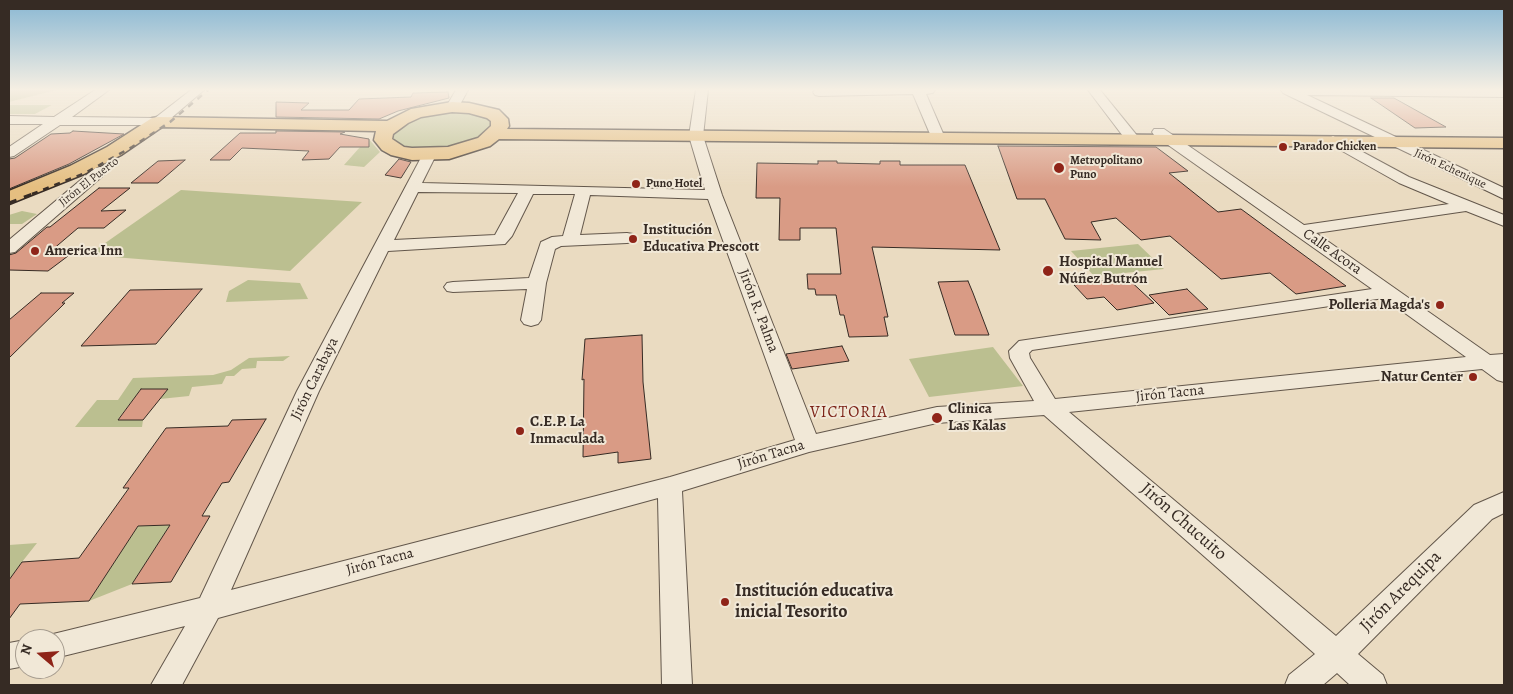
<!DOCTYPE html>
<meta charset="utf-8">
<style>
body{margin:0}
#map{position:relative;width:1513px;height:694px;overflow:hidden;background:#eadbc1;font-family:Alegreya,serif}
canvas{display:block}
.frame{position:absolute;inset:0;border:10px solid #362b24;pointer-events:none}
.north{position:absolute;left:15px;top:629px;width:50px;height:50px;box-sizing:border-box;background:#f1e8d7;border:1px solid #a69c8f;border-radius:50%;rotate:288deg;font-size:14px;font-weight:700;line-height:20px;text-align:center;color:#362b24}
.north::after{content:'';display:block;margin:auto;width:18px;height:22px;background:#8f2418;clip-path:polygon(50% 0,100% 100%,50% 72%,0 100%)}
</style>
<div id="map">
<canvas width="1513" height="694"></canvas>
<div class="frame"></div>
<div class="north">N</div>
</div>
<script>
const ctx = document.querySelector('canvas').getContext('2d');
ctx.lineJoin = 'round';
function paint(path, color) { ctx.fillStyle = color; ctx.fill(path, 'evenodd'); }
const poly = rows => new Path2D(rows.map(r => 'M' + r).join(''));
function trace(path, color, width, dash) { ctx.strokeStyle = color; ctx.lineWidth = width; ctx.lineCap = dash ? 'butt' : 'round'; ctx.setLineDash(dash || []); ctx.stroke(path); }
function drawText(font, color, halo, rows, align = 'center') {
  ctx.font = font + ' Alegreya,serif'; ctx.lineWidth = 4; ctx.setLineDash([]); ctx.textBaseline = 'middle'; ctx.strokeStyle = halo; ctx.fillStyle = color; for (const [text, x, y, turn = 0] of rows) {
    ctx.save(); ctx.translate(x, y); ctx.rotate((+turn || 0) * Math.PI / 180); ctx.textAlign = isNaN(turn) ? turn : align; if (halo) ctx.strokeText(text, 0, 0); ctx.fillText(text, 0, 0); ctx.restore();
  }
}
const green = poly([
 [9,90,57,90,9,102],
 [9,105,52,105,35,114,9,114],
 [452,110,489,116,494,125,477,142,429,152,397,146,390,139,391,130,409,118],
 [368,138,380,152,364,167,344,165],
 [181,190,362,202,290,271,88,255],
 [22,211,37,214,22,224,9,224,9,215],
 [1138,244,1164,269,1094,276,1071,251],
 [248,280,300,283,308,299,226,302,229,291],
 [993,347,1023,386,929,397,909,359],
 [290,356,283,361,257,361,256,368,242,369,234,376,226,376,222,384,192,387,189,396,160,399,168,389,141,389,118,419,143,420,142,427,75,427,97,400,118,400,133,378,213,375,231,370,249,358],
 [170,525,132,584,89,601,138,526],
 [37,543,22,562,9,580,9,545]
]);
const building = poly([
 [448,92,449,98,398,111,379,119,276,117,276,102,309,103,301,110,349,110,359,99,411,97,413,93,448,92],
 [1371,98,1394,98,1446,127,1415,128,1371,98],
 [73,131,124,134,69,164,9,189,9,159,15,158,51,134,70,133,73,131],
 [276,131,345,132,340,134,369,139,369,147,340,147,329,159,302,160,309,151,242,148,230,160,210,160,240,133,276,133,276,131],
 [998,146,1156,147,1188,171,1169,173,1218,212,1241,209,1346,286,1296,294,1270,273,1221,279,1170,236,1141,240,1116,218,1091,222,1101,240,1065,239,1045,199,1017,199,998,146],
 [399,159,411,162,401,178,385,175,399,159],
 [185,160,158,183,131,183,158,161,185,160],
 [818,161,837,161,837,163,880,164,880,161,900,161,900,165,965,165,1000,250,872,247,888,317,884,317,888,336,849,337,844,315,840,315,836,295,816,295,815,289,808,289,807,274,841,274,836,228,800,228,800,240,779,240,780,198,756,198,757,163,818,164,818,161],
 [99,188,130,188,101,211,126,210,104,228,78,228,45,256,68,256,48,271,9,270,9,255,16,253,47,227,50,227,99,188],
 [1126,277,1154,303,1117,310,1104,297,1087,299,1074,285,1126,277],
 [968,281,973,293,989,335,955,335,938,282,968,281],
 [202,289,156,344,81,346,130,290,202,289],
 [1187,289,1208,309,1169,315,1149,295,1187,289],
 [41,293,74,293,62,303,65,303,9,358,9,320,41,293],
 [642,335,643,382,651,459,618,463,618,452,583,457,584,379,582,380,585,339,642,335],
 [842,346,849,361,792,369,786,354,842,346],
 [141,389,168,389,143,420,118,420,141,389],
 [266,419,229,482,222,483,202,516,210,516,171,582,132,584,170,525,138,526,89,601,20,604,9,619,9,580,22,562,79,558,129,488,123,488,166,428,228,426,232,420,266,419]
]);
const minor = poly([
 [95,90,109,90,72,117,155,118,191,90,204,90,163,125,60,125,14,156,9,157,9,147,43,124,9,124,9,116,54,117,95,90],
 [456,90,468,90,457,110,447,110,446,107,456,90],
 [696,90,708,90,703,136,722,195,816,434,937,407,1034,401,1010,358,1009,351,1019,341,1372,289,1154,135,1152,132,1154,129,1164,129,1304,225,1449,204,1399,183,1328,143,1326,140,1333,136,1409,177,1504,215,1504,226,1466,211,1316,233,1490,355,1504,354,1504,382,1497,380,1482,369,1069,412,1336,636,1474,505,1504,492,1504,513,1492,519,1358,654,1383,675,1387,685,1350,685,1337,673,1323,685,1285,685,1289,675,1315,654,1044,415,937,423,809,452,682,491,692,685,662,685,658,498,218,618,182,685,151,685,185,626,55,658,55,639,43,639,45,636,200,598,297,391,424,152,429,151,434,152,436,155,422,183,705,190,689,136,696,90],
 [418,192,518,193,495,235,394,240,418,192],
 [533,194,575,194,563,236,552,237,541,242,529,278,453,282,447,283,444,287,447,291,453,292,527,289,521,320,524,324,531,326,538,324,541,320,546,283,555,249,561,246,627,243,633,242,635,238,633,234,627,233,580,235,590,195,708,199,795,440,670,477,231,590,319,391,388,251,505,244,512,236,533,194],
 [1384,298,1466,357,1055,399,1030,358,1029,353,1032,350,1384,298],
 [815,90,935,90,933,93,926,94,945,138,943,141,933,141,913,94,819,96,815,95,813,92,815,90],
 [1088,90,1100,90,1139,138,1141,141,1139,144,1129,144,1088,90],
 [1281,90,1504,90,1504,97,1307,95,1504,188,1504,199,1283,93,1281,90],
 [100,167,105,168,107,171,105,174,15,252,9,253,9,240,95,168,100,167],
 [25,640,25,666,9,669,9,643,25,640]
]);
const major = poly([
 [452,102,469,103,499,110,508,119,509,126,507,129,1504,138,1504,148,499,139,490,146,449,159,412,160,391,155,382,150,374,140,376,131,162,127,121,155,84,174,9,204,9,191,70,166,107,147,152,118,158,117,387,121,411,109,452,102],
 [452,112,469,113,487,118,491,121,491,126,478,138,448,147,412,148,404,147,392,139,393,134,408,123,421,117,452,112]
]);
const railFar1 = poly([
 [32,194,85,173,132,147,170,122,208,90]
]);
const rail = poly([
 [9,203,35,193]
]);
const markers = [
 [1283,147,5,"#8f2418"],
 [1059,168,6,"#8f2418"],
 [636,184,5,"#8f2418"],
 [633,239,5,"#8f2418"],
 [35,251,5,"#8f2418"],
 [1048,271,6,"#8f2418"],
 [1440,305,5,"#8f2418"],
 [1473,377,5,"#8f2418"],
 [937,418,6,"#8f2418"],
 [520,431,5,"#8f2418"],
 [725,602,5,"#8f2418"]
];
const farPoinames = [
 ["Parador Chicken",1293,147],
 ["Metropolitano",1070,161],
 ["Puno",1070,175],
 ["Puno Hotel",646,184]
];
const farStreetnames = [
 ["Jirón Echenique",1450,169,25],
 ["Jirón El Puerto",89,182,-38]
];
const poiNames = [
 ["Institución",643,230],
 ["Educativa Prescott",643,247],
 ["America Inn",45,251],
 ["Hospital Manuel",1059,262],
 ["Núñez Butrón",1059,279],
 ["Polleria Magda's",1430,305,"right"],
 ["Natur Center",1463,377,"right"],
 ["Clinica",948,409],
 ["Las Kalas",948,426],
 ["C.E.P. La",530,422],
 ["Inmaculada",530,439]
];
const streetNames = [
 ["Calle Acora",1332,252,35],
 ["Jirón R. Palma",758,311,69],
 ["Jirón Carabaya",315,379,-64],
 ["Jirón Tacna",1170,394,-6],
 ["Jirón Tacna",771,455,-17],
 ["Jirón Tacna",380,562,-15]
];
const neighbourhoodNames = [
 ["VICTORIA",849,413]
];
const nearStreetnames = [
 ["Jirón Chucuito",1183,522,41],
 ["Jirón Arequipa",1401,592,-45]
];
const nearPoinames = [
 ["Institución educativa",735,592],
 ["inicial Tesorito",735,613]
];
paint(green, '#bbbf90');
paint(building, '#d99b85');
trace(building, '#362b24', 1);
trace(minor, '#63574b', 2);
trace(major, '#362b24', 3);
paint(minor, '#f1e8d7');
paint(major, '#e5be80');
trace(railFar1, '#362b24', 2.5, [6, 6]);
trace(rail, '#362b24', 3, [8, 8]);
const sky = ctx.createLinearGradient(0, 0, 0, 187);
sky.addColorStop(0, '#88b7d3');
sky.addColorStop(0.48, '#f6efe3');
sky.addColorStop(1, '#f6efe300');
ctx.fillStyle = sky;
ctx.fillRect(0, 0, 1513, 187);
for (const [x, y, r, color] of markers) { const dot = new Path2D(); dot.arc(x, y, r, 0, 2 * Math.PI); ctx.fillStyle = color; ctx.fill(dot); trace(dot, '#f1e8d7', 2); }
drawText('bold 12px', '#362b24', '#f1e8d7', farPoinames, 'left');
drawText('12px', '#362b24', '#f1e8d7', farStreetnames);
drawText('bold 15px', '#362b24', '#f1e8d7', poiNames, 'left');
drawText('15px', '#362b24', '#f1e8d7', streetNames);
ctx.letterSpacing = '1px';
drawText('16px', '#7a1f14', '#f1e8d7', neighbourhoodNames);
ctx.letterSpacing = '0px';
drawText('18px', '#362b24', '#f1e8d7', nearStreetnames);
drawText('bold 18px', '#362b24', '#f1e8d7', nearPoinames, 'left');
</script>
